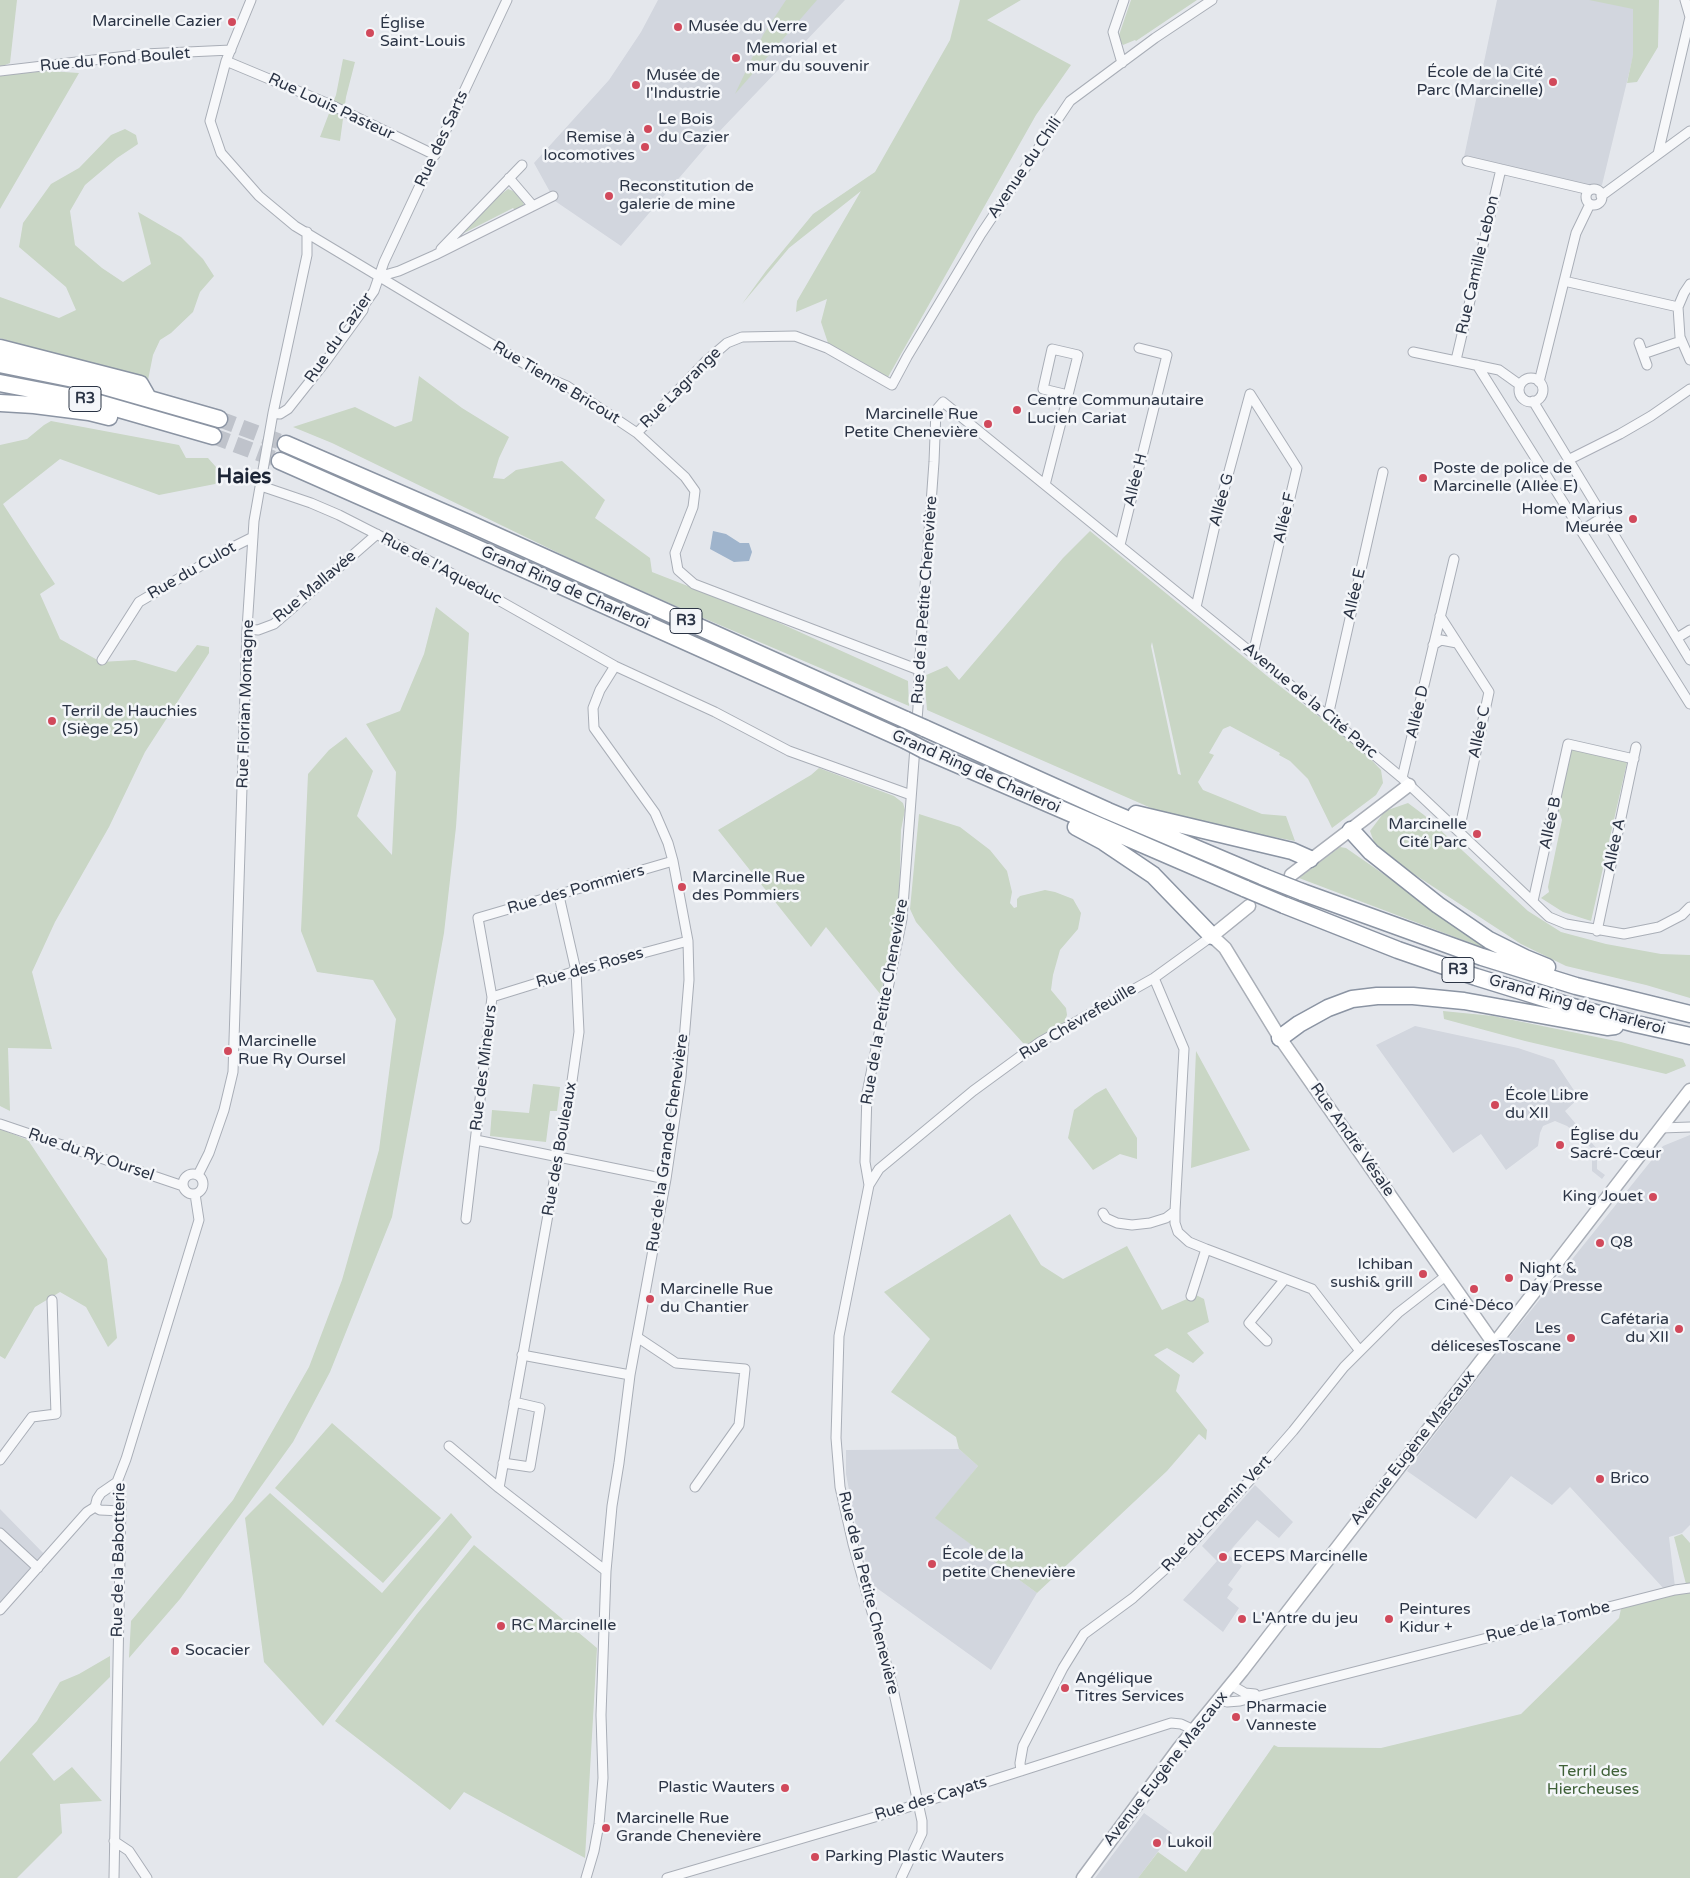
<!DOCTYPE html>
<meta charset="utf-8">
<style>
body{margin:0}
canvas{display:block;background:#e4e7ec}
</style>
<canvas width="1690" height="1878"></canvas>
<script>
const ctx = document.querySelector('canvas').getContext('2d');
ctx.lineJoin = 'round';
function paint(path, color) { ctx.fillStyle = color; ctx.fill(path, 'evenodd'); }
const poly = rows => new Path2D(rows.map(r => 'M' + r).join(''));
function trace(path, color, width, dash) { ctx.strokeStyle = color; ctx.lineWidth = width; ctx.lineCap = dash ? 'butt' : 'round'; ctx.setLineDash(dash || []); ctx.stroke(path); }
function drawText(font, color, halo, rows, align = 'center') {
  ctx.font = font + ' "Varela Round",sans-serif'; ctx.lineWidth = 5; ctx.setLineDash([]); ctx.textBaseline = 'middle'; ctx.strokeStyle = halo; ctx.fillStyle = color; for (const [text, x, y, turn = 0] of rows) {
    ctx.save(); ctx.translate(x, y); ctx.rotate((+turn || 0) * Math.PI / 180); ctx.textAlign = isNaN(turn) ? turn : align; if (halo) ctx.strokeText(text, 0, 0); ctx.fillText(text, 0, 0); ctx.restore();
  }
}
const built = poly([
 [658,0,845,0,715,136,621,246,555,201,534,163,609,80,641,32],
 [1497,0,1618,0,1645,7,1602,185,1593,187,1464,157],
 [1415,1026,1518,1048,1554,1060,1579,1098,1565,1111,1597,1149,1597,1169,1605,1175,1602,1179,1592,1171,1592,1149,1577,1134,1567,1126,1555,1121,1543,1126,1540,1133,1538,1146,1506,1170,1481,1134,1453,1153,1376,1045],
 [1690,1135,1690,1525,1682,1533,1669,1537,1675,1587,1665,1590,1570,1487,1552,1505,1511,1476,1476,1519,1407,1471,1500,1349,1663,1146],
 [959,1449,978,1466,936,1518,1037,1593,991,1670,874,1586,859,1542,846,1474,846,1450],
 [1255,1485,1293,1522,1279,1538,1257,1520,1227,1554,1242,1566,1228,1585,1233,1589,1227,1598,1239,1608,1223,1632,1183,1600,1217,1561,1202,1546],
 [0,1509,50,1560,0,1614],
 [1144,1813,1172,1833,1138,1878,1095,1878]
]);
const green = poly([
 [0,0,17,0,10,63,0,67],
 [786,0,817,0,735,94,763,35],
 [960,0,1021,0,987,20,1071,65,1036,115,888,377,828,343,821,322,827,299,796,312,797,301,861,191,789,248,742,304,766,271,813,214,875,172,950,40],
 [1131,0,1197,0,1136,41,1135,40,1123,45,1118,38],
 [1589,0,1659,0,1658,47,1637,82,1627,83,1633,55,1633,9],
 [343,59,355,62,346,97,340,141,320,137,336,95],
 [49,71,79,73,0,209,0,75],
 [125,129,136,135,138,144,117,158,85,185,70,211,75,245,102,268,123,282,151,264,138,212,181,237,203,259,214,276,200,292,193,312,171,333,160,340,153,355,148,380,74,361,0,338,0,297,59,318,76,310,66,287,19,247,23,223,51,184,79,168,111,135],
 [508,189,513,191,522,199,524,205,519,210,516,211,513,208,458,236,457,240,454,238,495,199],
 [419,376,462,408,509,437,499,458,493,478,504,479,516,470,562,461,605,500,595,518,650,558,652,572,762,615,908,681,909,706,687,611,575,561,332,443,293,427,355,407,395,427,412,421],
 [51,421,179,445,186,458,208,458,224,476,215,484,159,495,60,459,3,504,55,584,40,594,60,639,101,662,135,660,176,672,197,645,209,647,209,653,145,752,109,827,55,922,32,972,52,1049,8,1048,10,1111,0,1106,0,445,27,439,44,425],
 [1090,531,1272,680,1362,750,1381,770,1383,783,1376,795,1332,828,1308,779,1290,761,1279,755,1280,753,1230,726,1223,729,1209,753,1214,755,1198,782,1203,790,1262,814,1286,816,1295,841,1252,833,1158,811,927,710,924,676,947,666,959,680,1063,558],
 [1152,642,1181,775,1178,774,1151,646],
 [436,607,469,633,456,827,444,933,392,1217,330,1372,293,1442,180,1599,129,1658,131,1621,233,1500,309,1367,342,1280,379,1150,396,1019,373,980,317,972,301,931,308,774,329,750,346,737,373,771,357,816,392,855,396,772,366,724,400,711,424,654],
 [1579,746,1628,758,1591,921,1563,912,1541,898,1549,892,1548,887,1562,820,1558,808,1570,750],
 [819,768,894,796,903,803,905,810,901,830,899,904,881,995,826,927,811,947,718,830,811,775],
 [1408,803,1424,815,1528,911,1561,932,1606,944,1661,954,1690,955,1690,998,1646,985,1566,966,1521,944,1377,850,1370,831,1385,811],
 [919,814,960,827,990,850,1007,871,1012,892,1010,903,1014,908,1017,907,1017,899,1020,896,1045,890,1055,892,1073,899,1081,913,1078,929,1060,950,1053,975,1051,990,1066,1008,1067,1015,1064,1023,1030,1044,1023,1043,956,969,916,922,910,909],
 [1340,847,1346,848,1497,953,1299,878],
 [1443,1011,1493,1016,1621,1042,1683,1059,1686,1066,1666,1074,1525,1041,1444,1019],
 [1196,1051,1250,1150,1191,1168],
 [533,1084,560,1087,557,1111,550,1111,546,1142,490,1136,492,1110,529,1113],
 [1106,1088,1137,1138,1137,1159,1120,1154,1093,1170,1068,1138,1074,1110,1095,1094],
 [0,1129,28,1140,107,1259,117,1338,108,1347,86,1307,60,1292,35,1307,5,1359,0,1356],
 [1010,1214,1041,1265,1063,1279,1127,1246,1162,1310,1196,1295,1204,1299,1209,1322,1187,1333,1204,1353,1193,1363,1167,1348,1154,1355,1180,1375,1176,1391,1207,1430,1206,1440,1199,1434,1167,1471,1037,1593,935,1518,978,1466,959,1449,956,1437,891,1392,930,1339,884,1292],
 [332,1423,441,1518,383,1583,275,1488],
 [270,1493,382,1593,451,1513,472,1537,323,1726,264,1662,245,1518],
 [1682,1534,1690,1543,1690,1583,1686,1584,1674,1537],
 [474,1545,597,1648,585,1858,464,1792,450,1810,335,1721,417,1614],
 [1690,1588,1690,1878,1138,1878,1158,1852,1186,1872,1274,1745,1278,1747,1381,1748,1521,1714,1619,1618,1622,1604],
 [110,1656,110,1677,32,1754,54,1781,72,1767,102,1801,60,1804,62,1833,17,1878,0,1878,0,1762,37,1721,60,1682,79,1674]
]);
const water = poly([
 [713,531,726,534,740,543,749,543,752,552,749,561,734,562,710,549]
]);
const highwayTunnel = poly([
 [219,419,286,444],
 [213,436,280,461]
]);
const street = poly([
 [251,0,226,61,210,121,221,153,259,196,295,226,548,378,567,386,637,433,685,477,695,491,693,507,675,553,678,570,694,584,919,670],
 [1685,0,1690,17],
 [226,61,329,104,435,155],
 [1122,63,1113,32,1124,0],
 [0,71,144,54,231,50],
 [1658,154,1690,17],
 [1467,161,1590,190],
 [509,178,533,206],
 '1586 197a8 8 0 1 1 16 0a8 8 0 1 1-16 0Z',
 [1601,196,1690,131],
 [441,249,522,165],
 [378,277,399,271,435,255,553,196],
 [1564,281,1678,307],
 [1690,284,1684,293,1678,307,1680,337,1690,360],
 [1639,343,1647,365],
 [1413,352,1499,370,1520,385],
 [1643,354,1681,341],
 [1456,360,1501,169],
 [1477,365,1690,704],
 '1519 390a12 12 0 1 1 24 0a12 12 0 1 1-24 0Z',
 [1539,382,1576,233,1590,204],
 [1250,394,1297,468,1253,654],
 [1533,401,1690,660],
 [273,413,280,414,288,409,326,361,363,310,364,305,374,291,384,262,507,0],
 [637,433,705,362,727,343,742,337,795,336,827,348,892,385,907,357,981,234,1070,101,1155,38,1212,0],
 [1568,460,1620,434,1651,416,1690,389],
 [1045,485,1068,395,1078,355,1052,349,1043,389,1068,395],
 [261,486,311,503,339,515,433,563,615,666,715,712,789,751,911,795],
 [1581,531,1603,517],
 [1120,545,1167,355,1139,348],
 [1196,607,1219,508,1250,394],
 [1440,616,1489,692,1459,831],
 [247,629,258,630,274,624,377,534],
 [1677,638,1690,630],
 [1433,645,1441,640,1457,643],
 [102,660,139,602,229,549,253,537],
 [1328,716,1383,472],
 [1402,778,1454,559],
 [1533,901,1568,744,1634,759],
 [1597,931,1636,747],
 [1154,978,1184,1049,1175,1211,1175,1223,1178,1232,1189,1242,1206,1249,1312,1289,1360,1351],
 [492,997,576,971,688,941],
 [0,1124,183,1186],
 [1661,1128,1690,1127],
 [476,1140,666,1179],
 '183 1184a10 10 0 1 1 20 0a10 10 0 1 1-20 0Z',
 [198,1175,209,1153,224,1110,233,1072,247,629,254,521,273,413,307,255,307,232],
 [869,1185,879,1169,973,1091,1040,1042,1154,978,1212,936],
 [1103,1213,1106,1218,1117,1223,1132,1225,1150,1223,1166,1218,1175,1211],
 [466,1219,492,997,478,918,673,861],
 [1191,1296,1206,1249],
 [637,1337,676,1363,745,1369,739,1425,695,1487],
 [1267,1341,1249,1323,1285,1279],
 [522,1355,630,1375],
 [449,1446,499,1488,606,1571],
 [0,1460,32,1417,56,1414,52,1300],
 [503,1463,530,1467,540,1408,514,1402],
 [499,1488,572,1081,579,1032,576,971,559,896],
 [95,1507,100,1510,121,1511],
 [0,1533,38,1568],
 [0,1610,87,1512,95,1507,97,1499,101,1493,117,1482],
 [1231,1685,1245,1693,1255,1694],
 [1220,1699,1227,1702,1240,1701,1675,1590,1690,1588],
 [1021,1771,1020,1763,1023,1746,1063,1668,1084,1634,1133,1598,1181,1555,1251,1479,1293,1431,1344,1367,1398,1313,1447,1275],
 [114,1841,129,1851,147,1878],
 [114,1878,121,1502,117,1482,126,1459,199,1220,195,1194],
 [586,1878,594,1851,599,1824,603,1778,601,1715,606,1571,612,1506,619,1463,630,1375,666,1179,681,1077,689,980,688,941,673,861,668,843,655,813,594,728,593,708,600,690,615,666],
 [667,1878,902,1809,1171,1723,1181,1724,1194,1730],
 [901,1878,922,1833,922,1821,892,1684,853,1544,840,1487,836,1438,839,1336,869,1185,865,1162,867,1093,902,919,918,707,919,670,934,462,936,410,943,402,1253,654,1402,778,1549,917,1566,924,1624,934,1659,927,1682,915,1690,907]
]);
const secondary = poly([
 [1291,875,1409,785],
 [1249,906,1212,936,1225,948,1280,1038,1494,1344],
 [1083,1878,1179,1748,1242,1671,1690,1090]
]);
const highway = poly([
 [0,348,140,384,148,398],
 [0,364,93,383,219,419],
 [0,383,88,400,213,436],
 [0,403,34,405,89,412,109,417],
 [286,444,466,522,906,720],
 [280,461,459,540,905,740],
 [924,728,1108,811,1264,877],
 [924,750,1246,889],
 [1136,814,1292,851,1310,859],
 [1076,827,1104,842,1153,875,1212,936],
 [1351,830,1371,852,1438,905,1489,940,1525,958,1547,967],
 [1302,892,1482,957,1576,986,1690,1014],
 [1284,905,1398,950,1476,977,1573,1007,1636,1024,1690,1036],
 [1280,1038,1299,1024,1328,1008,1352,999,1377,996,1413,996,1464,1001,1607,1027,1615,1026]
]);
const highwayBridge = poly([
 [906,720,924,728],
 [905,740,924,750],
 [1264,877,1302,892],
 [1246,889,1284,905]
]);
const markers = [
 [232,22,5,"#d1495b"],
 [678,27,5,"#d1495b"],
 [370,33,5,"#d1495b"],
 [736,58,5,"#d1495b"],
 [1553,82,5,"#d1495b"],
 [636,85,5,"#d1495b"],
 [648,129,5,"#d1495b"],
 [645,147,5,"#d1495b"],
 [609,196,5,"#d1495b"],
 [1017,410,5,"#d1495b"],
 [988,424,5,"#d1495b"],
 [1423,478,5,"#d1495b"],
 [1633,519,5,"#d1495b"],
 [52,721,5,"#d1495b"],
 [1477,834,5,"#d1495b"],
 [682,887,5,"#d1495b"],
 [228,1051,5,"#d1495b"],
 [1495,1105,5,"#d1495b"],
 [1560,1145,5,"#d1495b"],
 [1653,1197,5,"#d1495b"],
 [1600,1243,5,"#d1495b"],
 [1423,1274,5,"#d1495b"],
 [1509,1278,5,"#d1495b"],
 [1474,1289,5,"#d1495b"],
 [650,1299,5,"#d1495b"],
 [1679,1329,5,"#d1495b"],
 [1571,1338,5,"#d1495b"],
 [1600,1479,5,"#d1495b"],
 [1223,1557,5,"#d1495b"],
 [932,1564,5,"#d1495b"],
 [1242,1619,5,"#d1495b"],
 [1389,1619,5,"#d1495b"],
 [501,1626,5,"#d1495b"],
 [175,1651,5,"#d1495b"],
 [1065,1688,5,"#d1495b"],
 [1236,1717,5,"#d1495b"],
 [785,1788,5,"#d1495b"],
 [606,1828,5,"#d1495b"],
 [1157,1843,5,"#d1495b"],
 [815,1857,5,"#d1495b"]
];
const shields = [
 [85,399,32],
 [686,621,32],
 [1458,970,32]
];
const shieldNames = [
 ["R3",85,399],
 ["R3",686,621],
 ["R3",1458,970]
];
const poiNames = [
 ["Marcinelle Cazier",222,22,"right"],
 ["Église",380,24],
 ["Saint-Louis",380,42],
 ["Musée du Verre",688,27],
 ["Memorial et",746,49],
 ["mur du souvenir",746,67],
 ["École de la Cité",1543,73,"right"],
 ["Parc (Marcinelle)",1543,91,"right"],
 ["Musée de",646,76],
 ["l'Industrie",646,94],
 ["Le Bois",658,120],
 ["du Cazier",658,138],
 ["Remise à",635,138,"right"],
 ["locomotives",635,156,"right"],
 ["Reconstitution de",619,187],
 ["galerie de mine",619,205],
 ["Centre Communautaire",1027,401],
 ["Lucien Cariat",1027,419],
 ["Marcinelle Rue",978,415,"right"],
 ["Petite Chenevière",978,433,"right"],
 ["Poste de police de",1433,469],
 ["Marcinelle (Allée E)",1433,487],
 ["Home Marius",1623,510,"right"],
 ["Meurée",1623,528,"right"],
 ["Terril de Hauchies",62,712],
 ["(Siège 25)",62,730],
 ["Marcinelle",1467,825,"right"],
 ["Cité Parc",1467,843,"right"],
 ["Marcinelle Rue",692,878],
 ["des Pommiers",692,896],
 ["Marcinelle",238,1042],
 ["Rue Ry Oursel",238,1060],
 ["École Libre",1505,1096],
 ["du XII",1505,1114],
 ["Église du",1570,1136],
 ["Sacré-Cœur",1570,1154],
 ["King Jouet",1643,1197,"right"],
 ["Q8",1610,1243],
 ["Ichiban",1413,1265,"right"],
 ["sushi& grill",1413,1283,"right"],
 ["Night &",1519,1269],
 ["Day Presse",1519,1287],
 ["Marcinelle Rue",660,1290],
 ["du Chantier",660,1308],
 ["Ciné-Déco",1474,1306,"center"],
 ["Cafétaria",1669,1320,"right"],
 ["du XII",1669,1338,"right"],
 ["Les",1561,1329,"right"],
 ["délicesesToscane",1561,1347,"right"],
 ["Brico",1610,1479],
 ["École de la",942,1555],
 ["petite Chenevière",942,1573],
 ["ECEPS Marcinelle",1233,1557],
 ["Peintures",1399,1610],
 ["Kidur +",1399,1628],
 ["L'Antre du jeu",1252,1619],
 ["RC Marcinelle",511,1626],
 ["Socacier",185,1651],
 ["Angélique",1075,1679],
 ["Titres Services",1075,1697],
 ["Pharmacie",1246,1708],
 ["Vanneste",1246,1726],
 ["Plastic Wauters",775,1788,"right"],
 ["Marcinelle Rue",616,1819],
 ["Grande Chenevière",616,1837],
 ["Lukoil",1167,1843],
 ["Parking Plastic Wauters",825,1857]
];
const streetNames = [
 ["Rue du Fond Boulet",115,60,-5],
 ["Rue Louis Pasteur",331,107,25],
 ["Rue des Sarts",442,139,-65],
 ["Avenue du Chili",1025,168,-56],
 ["Rue Camille Lebon",1478,265,-77],
 ["Rue du Cazier",339,338,-55],
 ["Rue Tienne Bricout",556,383,31],
 ["Rue Lagrange",681,388,-45],
 ["Allée H",1136,480,-76],
 ["Allée G",1222,500,-75],
 ["Allée F",1285,518,-77],
 ["Rue de l'Aqueduc",441,569,28],
 ["Rue du Culot",192,571,-30],
 ["Rue Mallavée",315,587,-40],
 ["Grand Ring de Charleroi",565,588,24],
 ["Allée E",1355,594,-77],
 ["Rue de la Petite Chenevière",925,600,-86],
 ["Avenue de la Cité Parc",1310,701,40],
 ["Rue Florian Montagne",246,704,-88],
 ["Allée D",1418,712,-77],
 ["Allée C",1480,732,-78],
 ["Grand Ring de Charleroi",976,772,24],
 ["Allée B",1551,823,-78],
 ["Allée A",1615,845,-78],
 ["Rue des Pommiers",576,890,-16],
 ["Rue des Roses",590,968,-16],
 ["Rue de la Petite Chenevière",885,1002,-80],
 ["Grand Ring de Charleroi",1577,1005,16],
 ["Rue Chèvrefeuille",1078,1022,-31],
 ["Rue des Mineurs",484,1068,-83],
 ["Rue André Vésale",1352,1140,55],
 ["Rue de la Grande Chenevière",668,1143,-82],
 ["Rue des Bouleaux",560,1149,-80],
 ["Rue du Ry Oursel",91,1155,19],
 ["Avenue Eugène Mascaux",1413,1448,-52],
 ["Rue du Chemin Vert",1217,1514,-47],
 ["Rue de la Babotterie",119,1560,-89],
 ["Rue de la Petite Chenevière",868,1593,76],
 ["Rue de la Tombe",1548,1622,-14],
 ["Avenue Eugène Mascaux",1166,1769,-52],
 ["Rue des Cayats",931,1799,-17]
];
const parkNames = [
 ["Terril des",1593,1772],
 ["Hiercheuses",1593,1790]
];
const districtNames = [
 ["Haies",244,477]
];
paint(built, '#d2d6de');
paint(green, '#c9d6c5');
paint(water, '#9fb4cc');
trace(highwayTunnel, '#bfc3cb', 16, [16, 8]);
trace(street, '#a9aeb7', 11);
trace(secondary, '#a9aeb7', 15);
trace(highway, '#8b94a3', 19);
trace(street, '#f7f8fa', 9);
trace(secondary, '#fff', 12);
trace(highway, '#fff', 16);
trace(highwayBridge, '#8b94a3', 19, []);
trace(highwayBridge, '#fff', 16);
for (const [x, y, r, color] of markers) { const dot = new Path2D(); dot.arc(x, y, r, 0, 2 * Math.PI); ctx.fillStyle = color; ctx.fill(dot); trace(dot, '#f4f6f9', 2); }
for (const [x, y, w] of shields) { const box = new Path2D(); box.roundRect(x - w / 2, y - 12.5, w, 25, 4); ctx.fillStyle = '#f4f6f9'; ctx.fill(box); trace(box, '#2b3445', 1); }
drawText('bold 15px', '#2b3445', null, shieldNames);
drawText('16px', '#2b3445', '#f4f6f9', poiNames, 'left');
drawText('16px', '#2b3445', '#f4f6f9', streetNames);
drawText('16px', '#3f6138', '#f4f6f9', parkNames);
drawText('bold 21px', '#1d2536', '#f4f6f9', districtNames);
</script>
